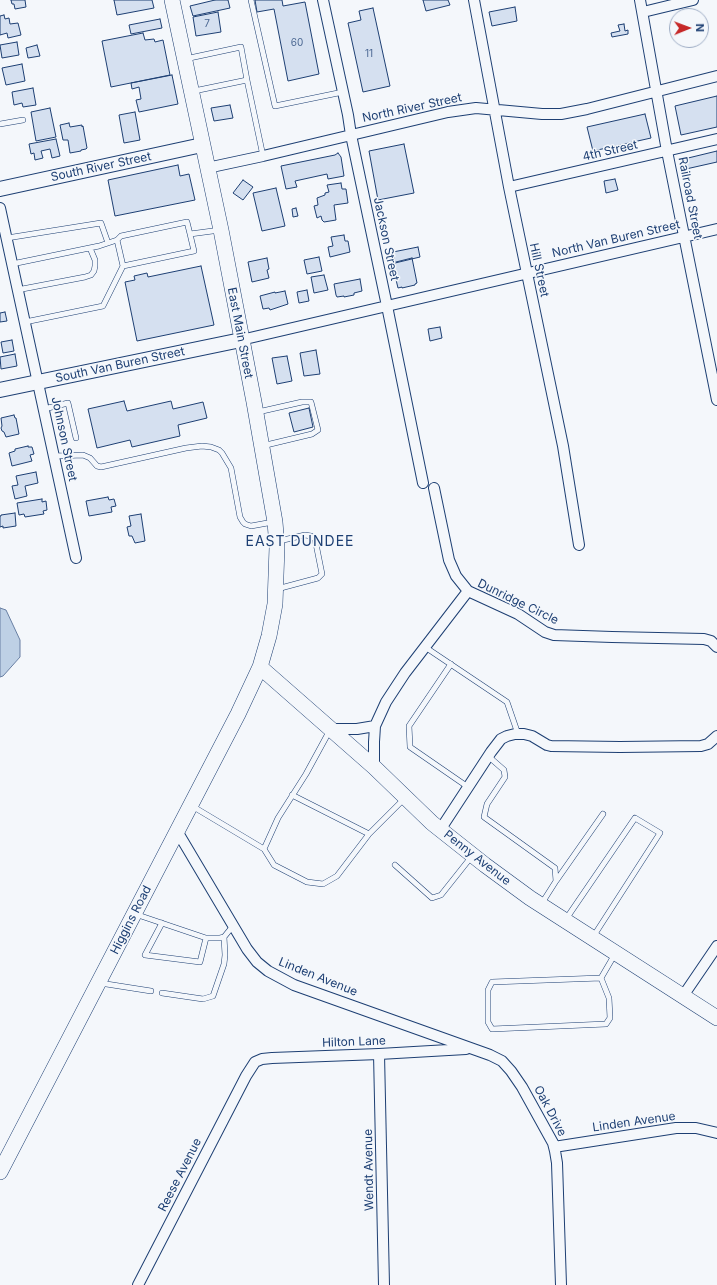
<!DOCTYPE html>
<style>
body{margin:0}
#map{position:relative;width:717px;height:1285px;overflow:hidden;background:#f4f7fb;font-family:Inter,sans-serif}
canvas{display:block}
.north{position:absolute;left:669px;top:8px;width:40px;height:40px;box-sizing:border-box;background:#f4f7fb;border:1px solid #9eadc5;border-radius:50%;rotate:89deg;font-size:11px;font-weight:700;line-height:16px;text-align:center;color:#1d3f73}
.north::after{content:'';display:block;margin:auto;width:14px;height:18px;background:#c62828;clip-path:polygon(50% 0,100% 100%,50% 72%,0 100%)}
</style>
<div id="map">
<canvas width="717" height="1285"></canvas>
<div class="north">N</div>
</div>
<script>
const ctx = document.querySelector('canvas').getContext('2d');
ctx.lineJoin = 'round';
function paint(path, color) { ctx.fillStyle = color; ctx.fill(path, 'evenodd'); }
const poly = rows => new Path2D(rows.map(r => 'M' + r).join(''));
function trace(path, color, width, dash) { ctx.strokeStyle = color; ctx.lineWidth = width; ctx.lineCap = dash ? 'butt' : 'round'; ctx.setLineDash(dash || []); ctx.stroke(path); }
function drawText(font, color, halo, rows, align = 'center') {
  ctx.font = font + ' Inter,sans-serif'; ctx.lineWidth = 3; ctx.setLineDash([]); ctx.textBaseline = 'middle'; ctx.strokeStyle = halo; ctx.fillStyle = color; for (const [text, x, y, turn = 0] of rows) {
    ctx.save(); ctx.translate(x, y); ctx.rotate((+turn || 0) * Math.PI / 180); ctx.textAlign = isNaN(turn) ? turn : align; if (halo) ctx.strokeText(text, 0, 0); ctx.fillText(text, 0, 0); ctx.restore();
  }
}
const water = poly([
 [0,608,6,610,20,640,20,657,3,676,0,677,0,608]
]);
const building = poly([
 [11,0,25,0,26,7,15,9,14,4,12,4,11,0],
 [114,0,152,0,154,8,117,15,114,0],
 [215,0,228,0,230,8,193,16,190,6,215,0],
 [255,0,282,0,283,6,305,2,319,74,288,81,274,9,257,12,255,0],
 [423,0,448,0,450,5,426,11,423,0],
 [515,7,517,21,492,26,489,12,515,7],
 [373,8,390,86,363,92,348,23,361,20,359,11,373,8],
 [218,12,221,32,196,36,193,17,218,12],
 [4,15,5,19,9,18,10,24,18,23,21,35,8,38,7,33,0,35,0,16,4,15],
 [160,19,162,28,131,34,129,25,160,19],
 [624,24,625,31,628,30,628,34,612,37,611,33,620,31,618,25,624,24],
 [143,33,145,40,154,39,155,42,163,40,170,75,111,87,102,41,143,33],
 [17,42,19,55,2,58,0,45,17,42],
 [37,45,40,56,28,58,26,48,37,45],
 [22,64,25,81,6,85,2,68,22,64],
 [172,75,178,104,139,112,136,100,141,99,139,87,132,89,131,83,172,75],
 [33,88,36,105,23,107,22,103,14,105,12,92,33,88],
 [717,96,717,127,681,135,675,106,717,96],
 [230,105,233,118,214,121,211,108,230,105],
 [50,108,56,137,36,141,31,112,50,108],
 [135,112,140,140,124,143,119,115,135,112],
 [645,114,651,138,593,151,587,127,645,114],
 [69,123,70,127,82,125,82,127,83,126,87,148,86,149,81,150,81,151,70,153,68,140,63,140,60,125,69,123],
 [56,139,60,156,52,158,50,149,41,151,43,158,35,160,34,153,31,154,29,144,56,139],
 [404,144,414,193,378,200,369,151,404,144],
 [717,151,717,162,686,169,684,159,717,151],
 [338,153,341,157,344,176,328,179,327,174,295,181,297,187,286,189,281,166,335,155,338,153],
 [178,165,180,176,189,174,195,200,115,216,108,180,178,165],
 [615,179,618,190,606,193,604,181,615,179],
 [243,180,253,187,243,200,233,193,243,180],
 [341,183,342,189,346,189,348,203,334,205,336,220,324,222,322,220,321,216,317,218,314,206,318,205,317,198,325,195,325,193,329,192,327,185,341,183],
 [276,188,285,226,262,231,253,193,276,188],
 [296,208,298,216,293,217,292,209,296,208],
 [344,235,345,241,348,241,350,252,330,257,328,247,333,246,331,237,344,235],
 [418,247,420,257,395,263,393,252,418,247],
 [319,257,322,271,307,274,304,260,319,257],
 [267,258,269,269,267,270,269,278,252,282,248,262,267,258],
 [412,258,417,283,415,284,415,285,402,288,402,287,398,288,392,263,412,258],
 [201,266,214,325,137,341,125,282,135,280,134,276,147,273,148,277,201,266],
 [324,275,328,290,314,293,311,277,324,275],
 [360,279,362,291,354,293,354,295,344,297,344,296,337,297,336,295,334,284,360,279],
 [307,290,309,301,299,303,297,292,307,290],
 [285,291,288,304,270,310,269,308,263,309,260,296,275,292,275,293,285,291],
 [5,312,7,321,0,322,0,313,5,312],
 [440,327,442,338,430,341,428,329,440,327],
 [12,340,14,351,3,353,1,342,12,340],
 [316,350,320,374,304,376,300,353,316,350],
 [15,354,17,366,1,369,0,357,15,354],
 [287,356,292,381,277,384,272,358,287,356],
 [124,401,127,411,171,401,173,409,203,402,207,418,178,425,180,436,132,447,130,440,97,448,88,409,124,401],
 [309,408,313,427,294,432,289,413,309,408],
 [14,415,15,418,16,418,19,434,6,437,4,432,2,431,1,428,2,426,1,418,14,415],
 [28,446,28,447,32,447,34,454,30,455,32,461,12,466,9,453,15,451,15,449,28,446],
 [36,472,38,483,25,486,27,496,15,499,12,486,18,485,16,476,36,472],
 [108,497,109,500,114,499,116,506,111,507,112,512,89,516,86,501,108,497],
 [42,499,42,502,46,501,47,510,43,511,44,514,25,517,24,514,19,515,17,503,42,499],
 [15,513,16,526,3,528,3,526,0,527,0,516,1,516,1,515,15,513],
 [141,514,145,541,135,543,132,536,129,536,127,527,131,526,129,516,141,514]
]);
const lane = poly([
 [251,0,275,106,343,92],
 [185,59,241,47,247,80,194,91],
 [247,80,263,156],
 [0,124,23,120],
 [190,234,194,251,123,266,117,240,121,236,187,222,190,234,220,230],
 [7,238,101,223,108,243],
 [12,264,99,246,117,240],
 [17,290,85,277,91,275,94,271,95,266,95,260,90,248],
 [25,322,103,306,123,266],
 [44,409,68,403,76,438],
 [258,412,302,402,311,402,318,430,312,434,262,446],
 [55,456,83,455,90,458,97,466,101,467,186,448,202,446,211,447,219,450,222,453,231,468,240,517,243,522,245,524,251,526,273,522],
 [277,589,318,578,322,574,315,539,311,536,305,535,279,541],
 [425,647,507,702,518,734],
 [451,664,409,726,410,747,468,787],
 [488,756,504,770,505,777,487,804,484,817,555,868,556,881,542,903],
 [292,795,369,834,405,798],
 [192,806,264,849,278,818,306,774,330,730],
 [264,849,274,865,307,882,323,884,337,876,369,834],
 [395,865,432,898,441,895,472,856],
 [556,881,603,814],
 [135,914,206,938,220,938,224,937,233,926],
 [566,919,635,818,660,833,593,937],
 [162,923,145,955,200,962,206,938],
 [601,978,492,982,488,990,488,1022,492,1029,606,1024,610,1018,609,998,601,978,615,954],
 [100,983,151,991],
 [162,993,203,999,213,996,224,964,225,955,224,937]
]);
const street = poly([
 [323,0,348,115,351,135,387,306,423,483],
 [474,0,509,187,563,446,579,545],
 [640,0,667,151,717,400],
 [643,12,693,0],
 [207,168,263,156,448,112,476,108,542,114,561,114,587,109,717,76],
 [509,187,717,139],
 [0,208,76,558],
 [241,340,717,229],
 [434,488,449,560,456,576,468,591,518,614,545,632,554,635,612,637,704,639,711,641,717,647],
 [331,729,357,729,375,726],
 [374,767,374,742,375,726,386,702,405,673,468,591],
 [440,830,491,752,501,739,507,736,515,734,524,734,532,736,547,745,551,746,620,747,701,746,708,744,717,736],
 [177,831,247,949,257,962,268,971,294,985,490,1055,502,1061,511,1071,522,1087,553,1143,555,1151,557,1163,561,1285],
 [683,996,717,946],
 [379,1054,384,1285],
 [554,1147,676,1128,696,1128,717,1133],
 [138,1285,246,1076,255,1062,262,1059,272,1058,379,1054,466,1049]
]);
const secondary = poly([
 [0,189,202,145],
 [0,390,241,340]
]);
const primary = poly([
 [260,667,374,767,432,823,485,865,530,898,717,1018],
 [0,1172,238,714,260,667,269,636,275,604,277,547,275,522,254,402,221,230,172,0]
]);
const numberNames = [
 ["7",207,24],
 ["60",297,43],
 ["11",369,54]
];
const streetNames = [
 ["North River Street",412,108,-12],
 ["4th Street",610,151,-13],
 ["South River Street",101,167,-12],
 ["Railroad Street",690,198,79],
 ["Jackson Street",386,239,78],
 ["North Van Buren Street",616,239,-13],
 ["Hill Street",539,270,78],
 ["East Main Street",240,333,79],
 ["South Van Buren Street",120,365,-12],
 ["Johnson Street",64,439,78],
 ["Dunridge Circle",518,602,26],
 ["Penny Avenue",477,858,38],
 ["Higgins Road",131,920,-63],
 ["Linden Avenue",318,977,22],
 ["Hilton Lane",354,1042,-2],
 ["Oak Drive",550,1111,62],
 ["Linden Avenue",634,1122,-8],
 ["Wendt Avenue",369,1170,-91],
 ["Reese Avenue",180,1175,-63]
];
const quarterNames = [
 ["EAST DUNDEE",300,542]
];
paint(water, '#bed0e5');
trace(water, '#687fa3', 1);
paint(building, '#d5e0f0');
trace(building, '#1d3f73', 1);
trace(lane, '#1d3f73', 6);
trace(street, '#1d3f73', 12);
trace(secondary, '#1d3f73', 16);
trace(primary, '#1d3f73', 16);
trace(lane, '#f4f7fb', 5);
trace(street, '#f4f7fb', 10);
trace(secondary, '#f4f7fb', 14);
trace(primary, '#f4f7fb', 15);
drawText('10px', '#4b6792', null, numberNames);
drawText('12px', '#1d3f73', '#f4f7fb', streetNames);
ctx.letterSpacing = '1px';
drawText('14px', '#1d3f73', '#f4f7fb', quarterNames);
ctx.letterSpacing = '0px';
</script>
